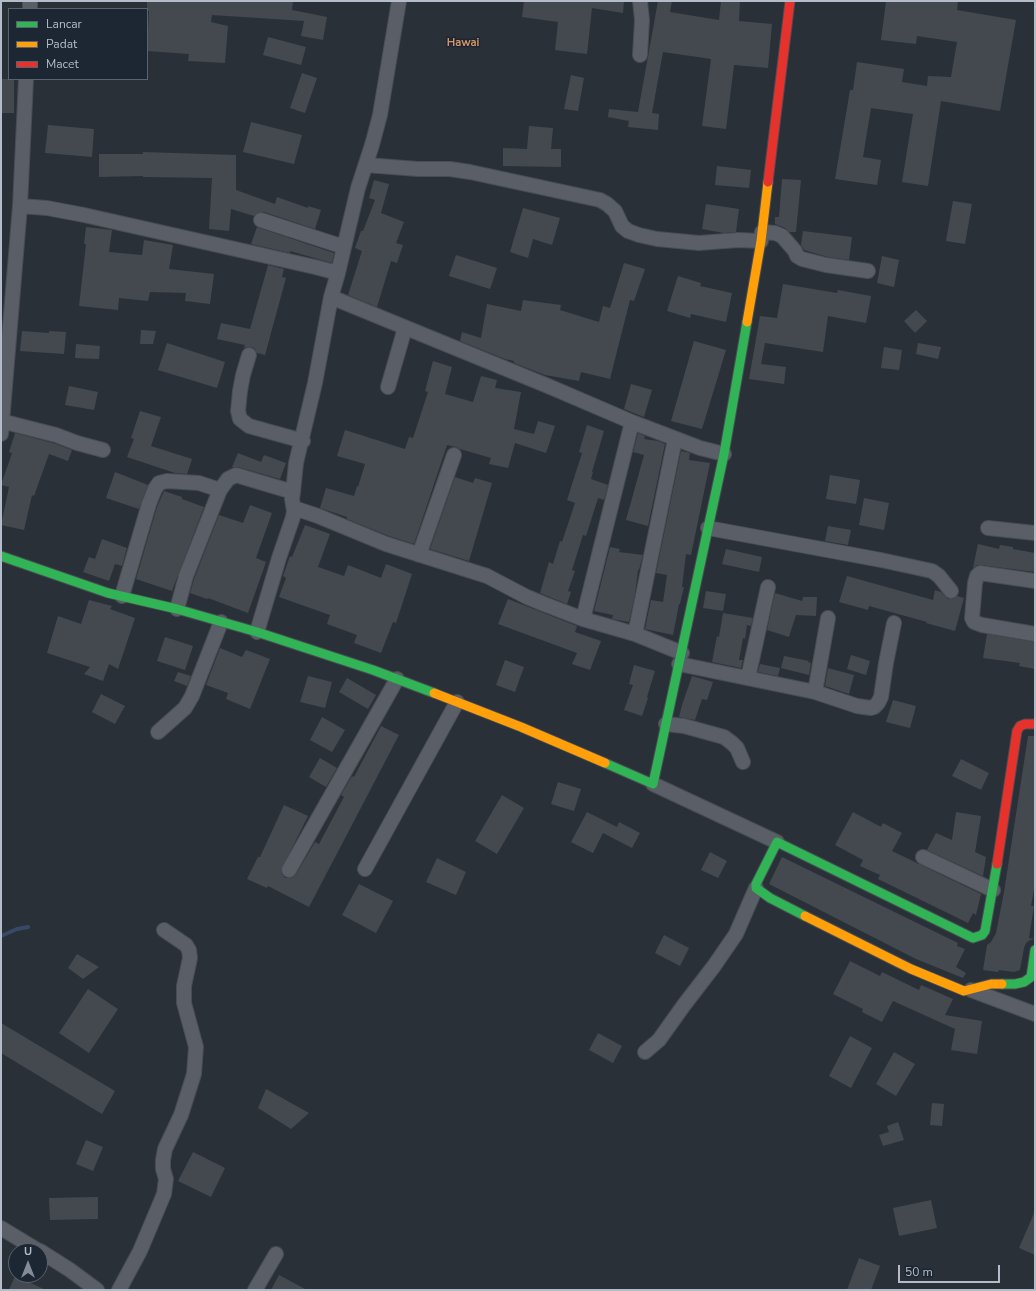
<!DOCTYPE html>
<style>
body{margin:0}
#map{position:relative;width:1036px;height:1291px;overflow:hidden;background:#2a3038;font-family:"Nunito Sans",sans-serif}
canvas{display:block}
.frame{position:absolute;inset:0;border:2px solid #b4bcc9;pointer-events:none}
.legend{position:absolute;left:8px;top:8px;width:140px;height:72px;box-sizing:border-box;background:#1d2633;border:1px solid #59626f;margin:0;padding:5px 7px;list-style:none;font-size:12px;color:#b4bcc9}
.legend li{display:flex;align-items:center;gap:8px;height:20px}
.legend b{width:20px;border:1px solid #59626f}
.north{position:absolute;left:8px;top:1243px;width:40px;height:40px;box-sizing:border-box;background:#1d2633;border:1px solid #59626f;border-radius:50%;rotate:0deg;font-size:11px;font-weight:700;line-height:16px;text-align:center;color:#b4bcc9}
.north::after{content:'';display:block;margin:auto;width:14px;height:18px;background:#848b96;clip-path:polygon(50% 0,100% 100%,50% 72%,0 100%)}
.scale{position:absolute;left:898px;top:1265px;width:102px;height:18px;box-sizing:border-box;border:2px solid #b4bcc9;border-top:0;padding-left:5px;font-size:12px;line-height:14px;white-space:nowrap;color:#b4bcc9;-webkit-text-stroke:3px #1d2633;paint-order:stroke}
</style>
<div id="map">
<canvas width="1036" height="1291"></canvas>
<div class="frame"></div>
<ul class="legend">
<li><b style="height:5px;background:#30b455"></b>Lancar</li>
<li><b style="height:5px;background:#ff9f0a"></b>Padat</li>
<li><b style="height:5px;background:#e5322d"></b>Macet</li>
</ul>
<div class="north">U</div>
<div class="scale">50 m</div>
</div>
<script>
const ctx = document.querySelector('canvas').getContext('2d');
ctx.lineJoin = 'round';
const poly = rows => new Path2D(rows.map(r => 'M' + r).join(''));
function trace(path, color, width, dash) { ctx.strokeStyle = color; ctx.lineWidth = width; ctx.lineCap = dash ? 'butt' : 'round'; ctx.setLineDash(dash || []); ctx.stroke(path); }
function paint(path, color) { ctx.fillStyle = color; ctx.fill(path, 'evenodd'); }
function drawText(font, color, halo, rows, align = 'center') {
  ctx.font = font + ' "Nunito Sans",sans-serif'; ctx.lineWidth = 3; ctx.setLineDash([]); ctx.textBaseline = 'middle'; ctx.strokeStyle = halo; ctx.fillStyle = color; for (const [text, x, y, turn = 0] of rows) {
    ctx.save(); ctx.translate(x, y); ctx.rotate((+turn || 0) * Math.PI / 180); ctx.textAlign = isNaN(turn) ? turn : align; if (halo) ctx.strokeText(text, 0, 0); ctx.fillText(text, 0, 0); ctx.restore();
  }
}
const stream = poly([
 [1,936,17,929,28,927]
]);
const building = poly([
 [147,1,293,1,292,10,327,17,323,40,301,36,304,21,212,15,211,22,228,26,225,63,188,61,189,54,147,51,149,11,147,11],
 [524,1,624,1,623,13,592,8,587,54,555,50,558,22,522,17],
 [658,1,672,1,670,12,719,20,721,1,740,1,739,21,772,24,768,68,734,65,726,129,702,126,711,59,663,52,652,113,659,114,658,130,628,127,629,121,608,117,609,109,638,112],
 [886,1,958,1,957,10,1016,20,1000,111,941,101,928,186,902,182,913,114,871,108,863,157,881,160,877,185,835,179,850,90,853,90,857,62,904,69,902,82,927,86,928,76,951,77,957,42,917,36,916,44,881,40],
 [268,37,306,47,301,65,263,55],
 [302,73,317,78,305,113,290,108],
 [571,75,584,78,578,111,564,109],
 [1,79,14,79,14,113,1,113],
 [251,122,302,135,294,164,243,152],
 [48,125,94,129,92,157,45,153],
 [529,126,553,128,551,149,561,149,561,167,503,166,503,148,527,149],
 [143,152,236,155,236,190,275,204,277,197,308,208,308,206,321,210,315,229,264,212,259,212,254,216,231,209,229,231,209,229,212,178,143,177,143,176,99,177,99,154,143,154],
 [717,166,751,170,749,188,715,185],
 [782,179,801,180,796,232,789,232,785,228,775,224,775,217,779,217],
 [374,180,389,184,381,213,404,222,396,243,403,245,397,263,391,261,377,307,348,295,362,251,355,248,361,231,363,231,375,200,369,198],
 [953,201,972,204,965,244,946,241],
 [706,204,739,209,736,232,724,233,702,229],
 [523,208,560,218,552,245,533,239,528,258,510,252],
 [86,227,112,230,109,252,142,255,144,240,173,245,169,269,214,274,210,304,185,301,186,293,150,292,148,301,119,298,118,310,79,306,86,244,84,244],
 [257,227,334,253,332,263,290,251,290,253,251,244],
 [803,231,852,237,849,260,828,257,804,250,801,245],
 [456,255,497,268,490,289,449,276],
 [882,256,899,260,894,287,877,283],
 [624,263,645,269,634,301,630,300,610,379,581,372,579,381,545,375,514,363,514,361,505,359,460,341,462,332,481,338,487,304,521,311,523,300,561,305,560,310,599,322,603,306,610,308],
 [268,265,284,269,282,277,286,278,265,355,257,353,255,349,252,347,247,347,244,348,245,345,217,339,221,323,250,329],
 [678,276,701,283,700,286,732,293,726,322,691,314,690,318,667,311],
 [783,284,837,293,838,290,871,296,866,323,828,316,823,352,765,343,761,364,786,367,784,384,749,379,760,316,777,318],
 [916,310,927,321,915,333,904,321],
 [141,330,156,331,153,344,140,344],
 [22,331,49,333,49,331,66,332,64,354,20,351],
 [694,341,726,350,702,429,671,421],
 [167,343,225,362,217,388,158,370],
 [918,343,941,347,938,359,916,354],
 [76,344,100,346,99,359,75,358],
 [884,347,902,350,899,370,881,368],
 [433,361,452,367,445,394,473,402,481,376,497,380,495,388,521,392,514,429,534,434,538,421,555,426,546,453,515,443,508,468,489,464,491,458,460,449,456,447,447,445,414,544,389,536,347,519,347,517,320,508,326,488,354,496,357,486,358,487,365,464,337,456,345,430,405,449,409,437,413,438,428,392,425,391],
 [631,384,652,390,644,417,624,409],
 [69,386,98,392,94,410,65,405],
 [140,411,161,417,151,446,192,459,187,474,175,473,127,457,134,439,131,438],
 [587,425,604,431,592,472,593,472,591,479,608,485,604,500,598,498,586,536,583,535,572,570,575,571,568,591,571,592,567,604,540,593,549,562,553,564,560,541,562,542,575,503,567,500,582,453,579,452],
 [15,433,53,443,72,450,68,461,49,454,34,496,32,495,24,530,1,525,9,487,1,485,12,453,9,452],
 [638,433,645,436,644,439,658,441,665,444,648,526,626,520,644,455,633,452],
 [681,451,690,453,689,460,710,463,691,555,686,554,682,587,684,587,680,604,679,604,673,635,645,629,651,600,663,602,667,575,656,573],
 [238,453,261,462,264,455,286,463,280,479,238,467,232,467],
 [115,472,148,485,139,509,106,498],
 [830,475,860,480,856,504,826,499],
 [455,477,473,483,475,478,492,483,469,561,430,549],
 [164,491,182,497,182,499,204,507,172,591,136,579,157,507],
 [864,498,889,503,884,530,859,525],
 [250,505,272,513,256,558,266,562,248,613,208,598,207,599,190,593,194,579,219,515,243,523],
 [305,525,330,534,318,567,344,576,348,565,381,578,386,564,412,574,396,623,393,622,381,653,354,643,357,635,327,624,330,615,279,597,286,578,283,576,290,556,292,557],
 [828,526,851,530,848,545,825,541],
 [102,539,127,548,122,566,115,564,109,581,83,572,89,557,95,559],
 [978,544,999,549,1000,545,1013,547,1013,549,1035,553,1035,572,981,565,977,565,973,568],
 [610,547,620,549,619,552,643,555,639,570,638,570,635,594,629,622,612,619,613,615,594,611],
 [726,549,762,557,759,572,722,564],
 [847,576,933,600,935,590,941,592,948,599,953,599,957,596,964,598,955,631,926,623,927,622,869,606,868,610,839,602],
 [706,591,726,594,723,611,703,608],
 [775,593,802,601,803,597,817,597,816,616,796,615,789,637,767,630],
 [508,599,577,626,575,632,601,641,590,670,572,664,577,653,498,624],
 [89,600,112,606,110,609,135,618,118,669,109,664,103,681,84,674,90,667,47,653,58,616,81,624],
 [723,613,753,618,751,626,747,625,745,639,743,638,739,660,743,660,741,668,712,662,717,636,719,637],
 [987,634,1035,642,1035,669,1019,666,1020,663,983,658],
 [165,637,193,646,185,670,157,661],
 [220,648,242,657,246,650,270,659,250,709,226,699,228,693,206,685],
 [851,655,870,661,866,675,847,669],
 [784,656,809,661,808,662,811,663,809,675,781,668],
 [505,660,524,667,515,692,496,685],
 [760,664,780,668,778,676,758,672],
 [634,665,655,671,647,697,648,698,642,716,624,710,633,685,629,684],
 [828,668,854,675,849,694,825,686],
 [178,672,191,676,187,686,174,681],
 [308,676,332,682,325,708,300,702],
 [692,676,713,682,707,700,702,699,695,720,679,717,682,705],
 [347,678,376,695,368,709,339,692],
 [101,694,125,706,115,724,92,712],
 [893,700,916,706,910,728,886,722],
 [322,717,345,730,332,752,310,740],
 [381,726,399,735,309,907,268,886,267,888,247,879,258,857,260,857,284,805,308,816,281,870,282,874,285,878,289,878,293,877,296,874,315,842,319,844,344,797,341,795,352,776,354,777],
 [1028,736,1035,736,1035,884,1031,906,1034,906,1029,938,1035,939,1030,940,1026,943,1024,948,1020,970,1014,972,999,970,998,972,997,972,983,970,987,945,991,942,996,933,1004,892],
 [320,758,337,768,326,787,309,777],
 [961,759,989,773,981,790,952,776],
 [558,782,581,789,574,811,551,804],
 [502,795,524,808,497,854,475,841],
 [587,812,617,827,619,822,640,833,632,848,603,833,593,853,571,842],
 [853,812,881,827,883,823,902,833,892,851,981,894,976,915,973,913,968,923,878,879,880,875,860,866,863,860,835,845],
 [956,812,981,816,975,852,986,857,983,876,927,850,936,833,952,840],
 [710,852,727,861,718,878,701,870],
 [782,857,958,943,957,946,965,949,956,967,966,973,963,978,916,959,769,884],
 [437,858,466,872,456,895,426,882],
 [359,884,393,901,376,933,342,915],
 [664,935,689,948,680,966,655,953],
 [77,954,99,967,83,979,68,968],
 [850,961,880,976,882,972,919,990,921,985,953,999,945,1015,982,1021,977,1054,951,1050,955,1029,893,1001,882,1022,862,1012,863,1009,833,994],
 [88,989,118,1009,89,1053,59,1033],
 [1,1023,115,1091,102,1114,1,1053],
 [598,1033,622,1046,613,1063,589,1050],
 [850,1036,872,1048,851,1088,829,1076],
 [894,1052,915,1064,896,1096,876,1084],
 [266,1089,309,1113,291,1129,258,1108],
 [932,1103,944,1104,942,1126,930,1125],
 [898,1122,904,1140,883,1146,879,1135,889,1132,887,1126],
 [86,1140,103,1147,93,1171,76,1164],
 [193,1152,225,1168,211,1197,178,1181],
 [98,1197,98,1219,50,1220,49,1198],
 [931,1200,937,1228,899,1236,893,1208],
 [1035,1211,1035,1255,1019,1248],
 [859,1258,880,1266,871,1290,847,1290],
 [279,1275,307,1290,271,1290],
 [15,1276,46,1290,9,1290]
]);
const street = poly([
 [640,1,642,20,640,55],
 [30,9,30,1],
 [366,165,418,169,450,169,470,172,600,200,607,204,615,211,622,226,628,231,639,235,657,239,699,243,738,240,761,241],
 [20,206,47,208,84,215,315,267,338,273],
 [261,220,344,247],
 [762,232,775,233,782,236,795,251,797,256,802,259,826,265,868,271],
 [331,297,548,386,632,422,700,448,724,454],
 [249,355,243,375,240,391,238,411,240,419,249,426,303,441],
 [388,387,405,328],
 [1,421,56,435,77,443,103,450],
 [1,434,20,206,26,79],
 [294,508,318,516,386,544,487,576,527,597,544,604,583,619,635,634,682,653],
 [708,528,881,560,932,571,939,576,951,591],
 [988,528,1035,533],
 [419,555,454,455],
 [1035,581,980,573,977,576,975,583,972,618,974,622,982,625,1035,634],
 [122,596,149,504,155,489,159,483,167,481,199,483,220,490],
 [177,609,186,576,214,505,220,490,228,479,236,475,293,492],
 [583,619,632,422],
 [257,632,279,558,293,517,294,511,292,499,293,492,296,463,315,383,331,297,338,273,358,188,372,145,380,115,399,1],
 [635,634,675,439],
 [679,664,815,692,857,706,871,708,874,707,878,703,881,697,886,663,894,623],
 [748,678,768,587],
 [815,692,828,618],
 [666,724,684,726,724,737,732,743,737,748,743,762],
 [158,732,185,708,192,696,221,622],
 [653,784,777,842],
 [923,857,993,890],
 [365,869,457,702],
 [289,870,397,679],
 [971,990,1035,1014],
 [645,1052,659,1040,684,1005,714,966,736,934,756,888],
 [1,1228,39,1251],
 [40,1251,70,1270,97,1290],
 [119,1290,140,1251,164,1194,166,1179,163,1169,163,1160,165,1149,181,1115,194,1074,196,1047,184,1003,184,986,190,958,189,950,186,945,164,930],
 [255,1290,276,1254]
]);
const fast = poly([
 [1,556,108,593,177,609,257,632,373,670,434,693],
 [605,763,653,784,724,454,747,322],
 [805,916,770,898,756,888,756,884,777,842,973,938,982,935,985,931,997,864],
 [1002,984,1015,984,1024,982,1031,977,1035,950]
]);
const slow = poly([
 [747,322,761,241,768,182],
 [434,693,521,727,605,763],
 [805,916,911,969,964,991,991,984,1002,984]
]);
const jam = poly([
 [768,182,790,1],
 [997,864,1017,731,1020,726,1025,724,1035,724]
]);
const neighbourhoodNames = [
 ["Hawai",463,43]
];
trace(stream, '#384963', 4);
paint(building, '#444950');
trace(street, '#484c53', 16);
trace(fast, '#484c53', 11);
trace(slow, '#484c53', 11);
trace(jam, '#484c53', 11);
trace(street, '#5a5e66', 14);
trace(fast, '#30b455', 9);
trace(slow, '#ff9f0a', 9);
trace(jam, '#e5322d', 9);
drawText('bold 11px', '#d59563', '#1d2633', neighbourhoodNames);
</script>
